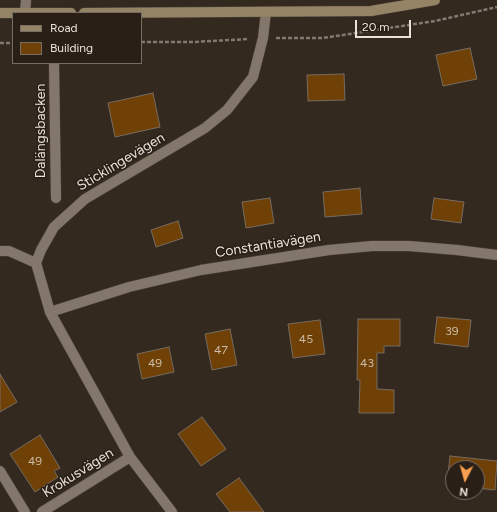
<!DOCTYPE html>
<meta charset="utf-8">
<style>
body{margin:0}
#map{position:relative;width:497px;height:512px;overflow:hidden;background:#33291f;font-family:Figtree,sans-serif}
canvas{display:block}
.legend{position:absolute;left:12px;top:12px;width:130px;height:52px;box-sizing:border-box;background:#291f16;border:1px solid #766d65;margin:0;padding:5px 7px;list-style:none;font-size:12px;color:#e9e2dc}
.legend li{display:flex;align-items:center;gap:8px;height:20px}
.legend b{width:20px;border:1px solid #766d65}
.north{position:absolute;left:445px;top:460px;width:40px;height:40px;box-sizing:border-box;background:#291f16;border:1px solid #766d65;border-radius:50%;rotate:186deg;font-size:11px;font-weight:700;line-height:16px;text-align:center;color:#e9e2dc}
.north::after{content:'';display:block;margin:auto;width:14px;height:18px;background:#fa9f4f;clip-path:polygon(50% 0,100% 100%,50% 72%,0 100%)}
.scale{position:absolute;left:355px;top:20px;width:56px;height:18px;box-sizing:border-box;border:2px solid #e9e2dc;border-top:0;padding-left:5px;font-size:12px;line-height:14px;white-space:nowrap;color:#e9e2dc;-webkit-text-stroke:3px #291f16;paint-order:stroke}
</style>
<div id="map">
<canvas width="497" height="512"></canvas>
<ul class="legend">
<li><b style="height:5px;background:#948364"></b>Road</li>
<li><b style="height:11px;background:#704106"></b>Building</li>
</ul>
<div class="north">N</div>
<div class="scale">20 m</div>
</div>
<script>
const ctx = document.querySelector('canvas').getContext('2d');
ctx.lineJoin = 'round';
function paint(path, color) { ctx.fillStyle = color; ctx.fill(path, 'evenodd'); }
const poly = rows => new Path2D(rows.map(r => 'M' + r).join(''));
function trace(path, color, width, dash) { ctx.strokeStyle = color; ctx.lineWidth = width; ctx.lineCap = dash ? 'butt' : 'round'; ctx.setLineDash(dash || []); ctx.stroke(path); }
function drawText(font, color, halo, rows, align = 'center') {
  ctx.font = font + ' Figtree,sans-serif'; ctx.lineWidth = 3; ctx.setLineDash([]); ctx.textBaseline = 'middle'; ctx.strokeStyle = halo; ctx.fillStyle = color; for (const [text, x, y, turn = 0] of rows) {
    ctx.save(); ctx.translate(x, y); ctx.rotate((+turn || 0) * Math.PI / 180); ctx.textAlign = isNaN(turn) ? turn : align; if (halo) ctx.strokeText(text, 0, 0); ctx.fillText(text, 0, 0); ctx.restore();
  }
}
const building = poly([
 [470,48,477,79,443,86,436,55,470,48],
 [344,74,345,100,308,101,307,75,344,74],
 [153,93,160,127,115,137,108,103,153,93],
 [360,188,362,214,325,217,323,192,360,188],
 [270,198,274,223,246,228,242,202,270,198],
 [434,198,464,202,461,223,431,219,434,198],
 [178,221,183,238,156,247,151,230,178,221],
 [437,317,471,320,468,347,434,343,437,317],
 [358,319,400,319,400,346,384,346,384,353,377,353,377,389,394,390,394,413,359,413,360,380,357,380,358,319],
 [320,320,325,354,293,358,288,324,320,320],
 [230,329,237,365,212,370,205,334,230,329],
 [169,347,174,372,142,379,137,354,169,347],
 [0,374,17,402,0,412,0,374],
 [202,417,226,449,201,466,178,434,202,417],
 [40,435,60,468,54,471,58,477,35,492,10,454,40,435],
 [450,456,497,461,495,490,477,488,477,468,453,468,453,486,447,485,450,456],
 [239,478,264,512,230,512,216,494,239,478]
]);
const path = poly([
 [276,38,323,38,435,21,497,7],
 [141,42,193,42,249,39],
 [0,43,13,43]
]);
const minor = poly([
 [54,63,56,198],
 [0,251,9,251,36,263],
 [50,312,129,287,201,270,329,250,372,246,409,246,457,250,497,255],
 [0,471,25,512],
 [42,512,130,457],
 [172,512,130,457,50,312,36,263,41,250,54,227,85,199,205,128,227,110,253,77,263,38,266,12]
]);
const tertiary = poly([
 [25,13,26,0]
]);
const secondary = poly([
 [0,13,71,13],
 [84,13,371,11,435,0]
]);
const numberNames = [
 ["39",452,331],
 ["45",306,339],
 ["47",221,350],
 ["49",155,363],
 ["43",367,363],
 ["49",35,461]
];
const streetNames = [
 ["Dalängsbacken",41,131,-90],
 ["Sticklingevägen",121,162,-31],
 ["Constantiavägen",268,245,-9],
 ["Krokusvägen",78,473,-32]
];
paint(building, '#704106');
trace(building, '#776b60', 1);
trace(minor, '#514740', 11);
trace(tertiary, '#514740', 11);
trace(secondary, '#514740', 11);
trace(path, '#827971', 2.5, [4, 2]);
trace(minor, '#83766b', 10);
trace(tertiary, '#83766b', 10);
trace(secondary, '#948364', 10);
drawText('12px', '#cbbaa6', null, numberNames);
drawText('14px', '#e9e2dc', '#291f16', streetNames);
</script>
